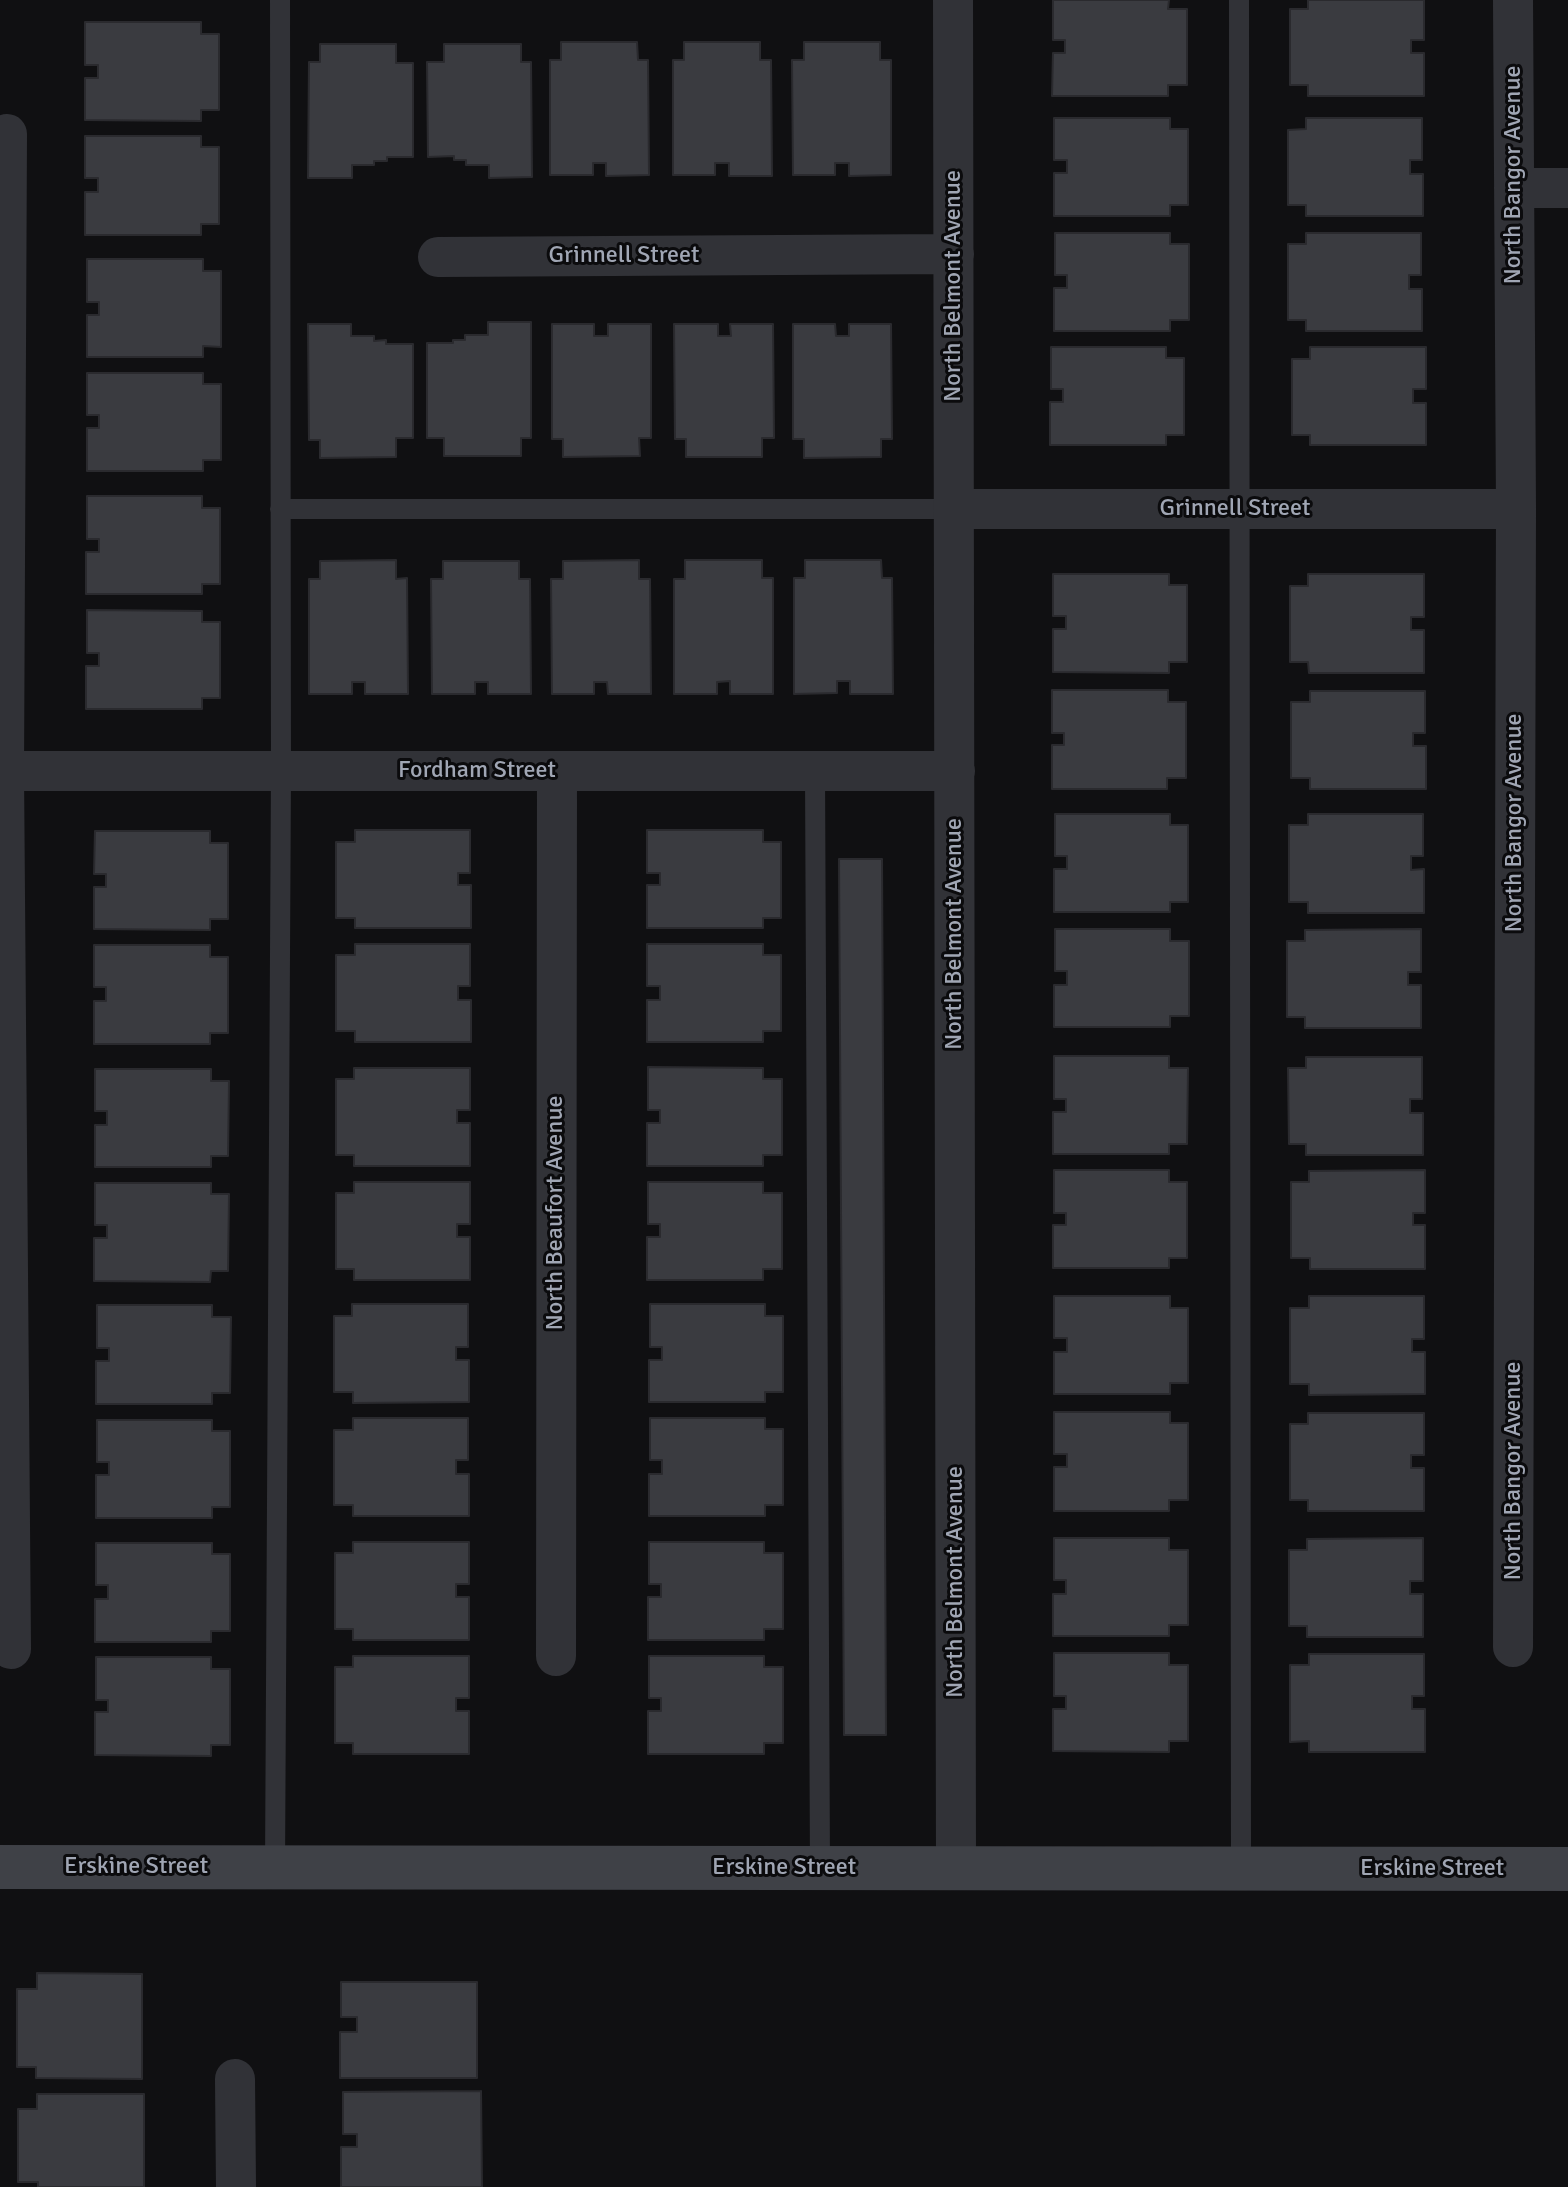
<!DOCTYPE html>
<style>
body{margin:0}
canvas{display:block;background:#101012}
</style>
<canvas width="1568" height="2187"></canvas>
<script>
const g = document.querySelector('canvas').getContext('2d');
g.lineJoin = 'round';
function paint(path, color) { g.fillStyle = color; g.fill(path, 'evenodd'); }
const poly = rows => new Path2D(rows.map(r => 'M' + r).join(''));
function trace(path, color, width, dash) { g.strokeStyle = color; g.lineWidth = width; g.lineCap = dash ? 'butt' : 'round'; g.setLineDash(dash || []); g.stroke(path); }
function write(font, color, halo, rows, align = 'center') {
  g.font = font + ' Signika,sans-serif'; g.lineWidth = 6; g.setLineDash([]); g.textBaseline = 'middle'; g.strokeStyle = halo; g.fillStyle = color; for (const [text, x, y, turn = 0] of rows) {
    g.save(); g.translate(x, y); g.rotate((+turn || 0) * Math.PI / 180); g.textAlign = isNaN(turn) ? turn : align; if (halo) g.strokeText(text, 0, 0); g.fillText(text, 0, 0); g.restore();
  }
}
const building = poly([
 [1053,0,1169,0,1168,9,1187,9,1187,85,1168,85,1168,96,1052,96,1053,53,1065,53,1065,40,1053,40,1053,0],
 [1308,0,1424,0,1424,40,1411,40,1411,53,1424,53,1424,96,1308,96,1308,85,1290,85,1290,9,1308,9,1308,0],
 [85,22,201,22,201,34,219,34,219,110,201,110,201,121,85,120,85,78,98,78,98,65,85,65,85,22],
 [561,42,637,42,638,60,648,60,649,175,606,176,606,163,593,163,593,175,550,175,550,60,561,60,561,42],
 [684,42,760,42,760,60,771,60,772,176,729,176,729,163,715,163,715,175,673,175,673,60,684,60,684,42],
 [804,42,880,42,880,60,891,60,891,175,849,176,849,163,835,163,835,175,793,175,792,60,804,60,804,42],
 [320,44,396,44,396,63,413,63,413,157,387,157,387,161,374,161,374,165,352,165,352,178,308,178,309,62,320,62,320,44],
 [444,44,521,44,521,62,531,62,532,177,489,178,489,165,466,165,466,160,454,160,454,156,428,157,427,62,444,62,444,44],
 [1054,118,1170,118,1170,129,1188,129,1188,205,1170,205,1170,216,1054,216,1054,173,1067,173,1067,160,1054,160,1054,118],
 [1306,118,1422,118,1422,160,1410,160,1410,174,1423,174,1423,216,1306,216,1306,205,1288,205,1288,130,1306,129,1306,118],
 [85,136,201,136,201,147,219,147,219,224,201,224,201,235,85,235,85,192,98,192,98,178,85,178,85,136],
 [1055,233,1170,233,1170,244,1189,244,1189,320,1170,320,1170,331,1054,331,1054,288,1067,288,1067,275,1055,275,1055,233],
 [1306,233,1421,233,1421,275,1409,275,1409,289,1422,289,1422,331,1306,331,1306,320,1288,320,1288,244,1306,244,1306,233],
 [87,259,203,259,203,271,221,271,221,347,203,346,203,357,87,357,87,315,99,315,99,302,87,302,87,259],
 [488,322,531,322,531,438,521,438,521,456,444,456,444,438,427,438,427,343,453,343,453,340,465,340,465,335,488,335,488,322],
 [308,324,351,324,351,336,374,336,374,341,386,340,386,344,413,344,413,438,396,438,396,457,320,458,320,440,309,440,308,324],
 [552,324,594,324,594,336,608,336,608,324,651,324,651,438,639,438,640,456,563,457,563,439,552,439,552,324],
 [674,324,718,324,718,336,731,336,730,324,773,324,774,438,762,438,762,457,686,457,686,439,675,439,674,324],
 [793,324,835,324,836,336,849,336,849,324,891,324,892,439,881,439,881,457,804,458,804,439,793,439,793,324],
 [1051,347,1166,347,1166,358,1184,358,1184,435,1166,435,1166,445,1050,445,1050,402,1063,402,1063,389,1051,389,1051,347],
 [1310,347,1426,347,1426,389,1413,389,1413,403,1426,403,1426,445,1310,445,1310,435,1292,435,1292,359,1310,359,1310,347],
 [87,373,203,373,203,384,221,384,221,460,203,460,203,471,87,471,87,428,99,428,99,415,87,415,87,373],
 [87,496,202,496,202,508,220,508,220,584,202,584,202,594,86,594,86,552,99,552,99,539,87,539,87,496],
 [396,560,396,579,407,578,408,694,365,694,365,682,352,682,352,694,309,694,309,579,320,579,320,561,396,560],
 [639,560,639,579,650,579,651,694,608,694,607,682,594,682,594,694,552,694,551,579,563,579,563,561,639,560],
 [685,560,762,560,762,578,773,578,773,694,730,694,730,681,717,682,717,694,674,694,674,579,685,579,685,560],
 [805,560,881,560,882,578,892,578,893,694,850,694,850,681,837,681,837,693,794,694,794,578,805,578,805,560],
 [443,561,519,561,519,579,530,579,531,694,488,694,488,682,475,682,475,694,432,694,431,579,443,579,443,561],
 [1053,574,1169,574,1169,585,1187,585,1187,662,1169,662,1169,673,1053,672,1053,629,1066,629,1066,616,1053,616,1053,574],
 [1308,574,1424,574,1424,617,1411,617,1411,630,1424,630,1424,673,1309,673,1308,662,1290,662,1290,586,1308,586,1308,574],
 [87,610,202,611,202,622,220,622,220,698,202,698,202,709,86,709,86,666,99,666,99,653,87,653,87,610],
 [1052,690,1168,690,1168,702,1186,702,1186,778,1167,778,1167,789,1052,789,1052,745,1064,745,1064,733,1052,733,1052,690],
 [1310,691,1425,691,1425,733,1413,733,1413,746,1426,746,1426,789,1310,789,1310,778,1291,778,1291,702,1310,702,1310,691],
 [1055,814,1170,814,1170,825,1188,825,1188,902,1170,902,1170,912,1054,912,1054,869,1067,869,1067,856,1055,856,1055,814],
 [1308,814,1423,814,1423,856,1411,856,1411,870,1424,869,1424,913,1308,913,1308,902,1289,902,1289,825,1308,825,1308,814],
 [355,830,470,830,470,873,458,873,458,885,471,885,471,928,355,928,355,918,336,918,336,842,355,842,355,830],
 [647,830,763,830,763,842,781,842,781,918,763,918,763,928,647,928,647,885,660,885,660,873,647,873,647,830],
 [95,831,210,831,210,843,228,843,228,919,210,919,210,930,94,929,94,887,106,887,106,874,94,874,95,831],
 [839,859,882,859,886,1735,844,1735,839,859],
 [1055,929,1170,929,1170,941,1189,941,1189,1016,1170,1016,1170,1027,1054,1027,1054,985,1067,985,1067,971,1055,971,1055,929],
 [1421,929,1421,972,1408,972,1408,985,1421,985,1421,1028,1305,1028,1305,1017,1287,1017,1287,941,1305,941,1305,930,1421,929],
 [355,944,470,944,470,986,458,986,458,1000,471,1000,471,1042,355,1042,355,1031,336,1031,336,955,355,955,355,944],
 [647,944,763,944,763,955,781,955,781,1031,763,1031,763,1042,647,1042,647,1000,660,1000,660,986,647,986,647,944],
 [94,945,210,945,210,957,228,957,228,1033,210,1033,210,1044,94,1044,94,1001,106,1001,106,987,94,987,94,945],
 [1054,1056,1169,1056,1169,1068,1188,1068,1187,1144,1169,1144,1169,1154,1053,1154,1053,1112,1066,1112,1066,1099,1054,1099,1054,1056],
 [1306,1057,1422,1057,1422,1099,1410,1099,1410,1113,1423,1113,1423,1155,1306,1155,1306,1144,1289,1144,1288,1068,1306,1068,1306,1057],
 [648,1067,763,1068,763,1079,782,1079,782,1155,763,1155,763,1166,647,1166,647,1123,660,1123,660,1110,648,1110,648,1067],
 [354,1068,470,1068,470,1110,457,1110,457,1123,470,1123,470,1166,354,1166,354,1155,336,1155,336,1079,354,1079,354,1068],
 [95,1069,211,1069,211,1081,229,1081,228,1156,211,1156,211,1167,95,1167,95,1125,107,1125,107,1111,95,1111,95,1069],
 [1054,1170,1169,1170,1169,1182,1187,1182,1187,1258,1169,1258,1169,1268,1053,1268,1053,1225,1066,1225,1066,1213,1054,1213,1054,1170],
 [1425,1170,1425,1213,1413,1213,1413,1225,1425,1225,1425,1269,1310,1269,1310,1258,1291,1258,1291,1182,1309,1182,1309,1171,1425,1170],
 [354,1182,470,1182,470,1224,457,1224,457,1237,470,1237,470,1280,354,1280,354,1269,336,1269,336,1193,354,1193,354,1182],
 [648,1182,763,1182,763,1193,782,1193,782,1269,763,1269,763,1280,647,1280,647,1237,660,1237,660,1224,648,1224,648,1182],
 [95,1183,211,1183,211,1194,229,1194,228,1271,211,1271,210,1282,94,1281,94,1238,107,1238,107,1225,95,1225,95,1183],
 [1054,1296,1170,1296,1170,1308,1188,1308,1188,1383,1170,1383,1170,1394,1054,1394,1054,1352,1067,1352,1067,1338,1054,1338,1054,1296],
 [1309,1296,1424,1296,1424,1339,1412,1339,1412,1352,1425,1352,1425,1394,1309,1395,1309,1384,1290,1384,1290,1308,1309,1308,1309,1296],
 [352,1304,468,1304,468,1347,456,1347,456,1360,469,1360,469,1402,353,1403,353,1392,334,1392,334,1316,352,1316,352,1304],
 [650,1304,765,1304,765,1316,783,1316,783,1392,765,1392,765,1402,649,1402,649,1360,662,1360,662,1347,650,1347,650,1304],
 [97,1305,212,1305,212,1317,231,1317,230,1393,212,1393,212,1404,96,1404,96,1361,109,1361,109,1348,97,1348,97,1305],
 [1054,1412,1170,1412,1170,1423,1188,1423,1188,1500,1169,1500,1169,1511,1054,1511,1054,1467,1067,1467,1067,1454,1054,1454,1054,1412],
 [1308,1413,1424,1413,1424,1455,1411,1455,1411,1468,1424,1468,1424,1511,1308,1511,1308,1500,1290,1500,1290,1424,1308,1424,1308,1413],
 [353,1418,468,1418,468,1460,456,1460,456,1474,469,1474,469,1516,353,1516,353,1505,334,1505,334,1430,353,1430,353,1418],
 [650,1418,765,1418,765,1429,783,1429,783,1505,765,1505,765,1516,649,1516,649,1474,662,1474,662,1460,650,1460,650,1418],
 [97,1420,212,1420,212,1431,230,1431,230,1507,212,1507,212,1518,96,1518,96,1475,109,1475,109,1462,97,1462,97,1420],
 [1054,1538,1169,1538,1169,1550,1188,1550,1188,1625,1169,1625,1169,1636,1053,1636,1053,1594,1066,1594,1066,1580,1054,1580,1054,1538],
 [1423,1538,1423,1581,1410,1581,1410,1594,1423,1594,1423,1637,1307,1637,1307,1626,1289,1626,1289,1550,1307,1550,1307,1539,1423,1538],
 [353,1542,469,1542,469,1584,456,1584,456,1597,469,1597,469,1640,353,1640,353,1629,335,1629,335,1553,353,1553,353,1542],
 [649,1542,764,1542,764,1553,783,1553,783,1629,764,1629,764,1640,648,1640,648,1597,661,1597,661,1584,649,1584,649,1542],
 [96,1543,212,1543,212,1554,230,1554,230,1631,211,1631,211,1642,95,1642,95,1599,108,1599,108,1585,96,1585,96,1543],
 [1054,1653,1169,1653,1169,1665,1188,1665,1188,1741,1169,1741,1169,1752,1053,1751,1053,1709,1066,1709,1066,1696,1054,1696,1054,1653],
 [1309,1654,1424,1654,1424,1696,1412,1696,1412,1709,1425,1709,1425,1752,1309,1752,1309,1741,1290,1742,1290,1665,1309,1665,1309,1654],
 [353,1656,469,1656,469,1698,456,1698,456,1711,469,1711,469,1754,353,1754,353,1743,335,1743,335,1667,353,1667,353,1656],
 [649,1656,764,1656,764,1667,783,1667,783,1743,764,1743,764,1754,648,1754,648,1711,661,1711,661,1698,649,1698,649,1656],
 [96,1657,211,1657,211,1669,230,1669,230,1745,211,1745,211,1756,95,1755,95,1712,108,1712,108,1700,96,1700,96,1657],
 [37,1973,142,1974,142,2079,36,2078,36,2067,17,2067,17,1989,37,1989,37,1973],
 [341,1982,477,1982,477,2078,340,2078,340,2032,357,2032,357,2017,341,2017,341,1982],
 [481,2091,482,2187,341,2187,341,2147,357,2147,357,2134,343,2134,343,2092,481,2091],
 [37,2094,144,2094,144,2187,38,2187,38,2182,18,2182,18,2109,37,2109,37,2094]
]);
const lane = poly([
 [1239,0,1241,1869],
 [280,509,954,509],
 [815,771,820,1868],
 [275,1867,281,771,280,0]
]);
const street = poly([
 [953,0,956,1868],
 [1513,0,1516,509,1513,1647],
 [7,134,4,771,11,1649],
 [1514,188,1568,188],
 [438,257,954,254],
 [954,509,1516,509],
 [0,771,955,771],
 [556,1656,557,771],
 [235,2079,236,2187]
]);
const secondary = poly([
 [0,1867,1568,1869]
]);
const streetNames = [
 ["North Bangor Avenue",1514,175,-90],
 ["Grinnell Street",624,256],
 ["North Belmont Avenue",954,286,-90],
 ["Grinnell Street",1235,509],
 ["Fordham Street",477,771],
 ["North Bangor Avenue",1515,823,-90],
 ["North Belmont Avenue",955,934,-90],
 ["North Beaufort Avenue",556,1213,-90],
 ["North Bangor Avenue",1514,1471,-90],
 ["North Belmont Avenue",956,1582,-90],
 ["Erskine Street",136,1867],
 ["Erskine Street",784,1868],
 ["Erskine Street",1432,1869]
];
paint(building, '#3a3b40');
trace(building, '#2a2a2e', 2);
trace(lane, '#313237', 20);
trace(street, '#313237', 40);
trace(secondary, '#3f4147', 44);
write('24px', '#a0a6b4', '#0b0b0d', streetNames);
</script>
